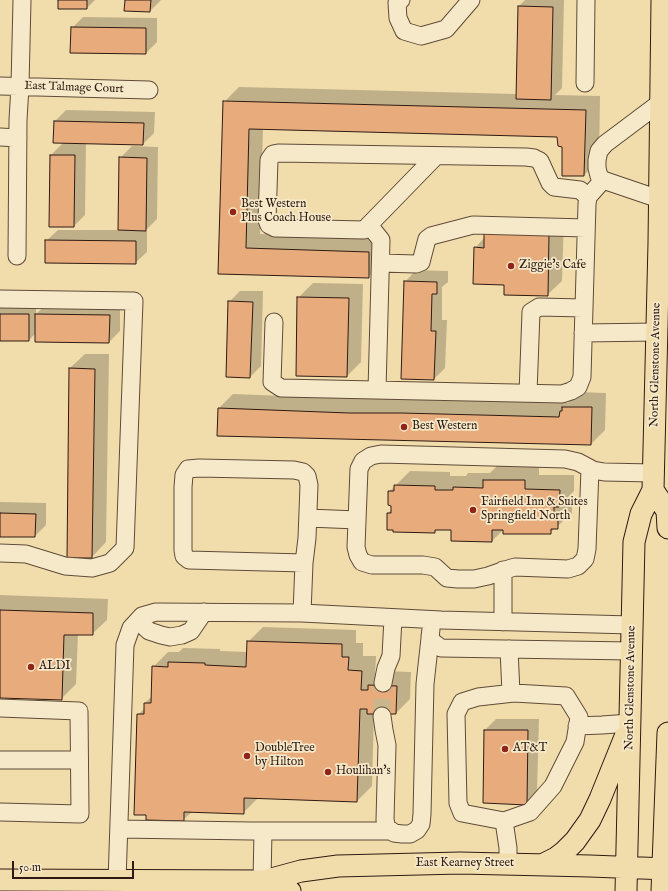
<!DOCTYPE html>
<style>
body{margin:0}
#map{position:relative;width:668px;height:891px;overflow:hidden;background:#f1ddac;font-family:"IM FELL English",serif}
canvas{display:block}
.scale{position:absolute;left:12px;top:861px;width:122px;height:18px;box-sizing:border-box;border:2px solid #2e1a12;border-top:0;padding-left:5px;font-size:12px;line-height:14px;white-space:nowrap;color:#2e1a12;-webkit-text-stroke:3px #f6e9c9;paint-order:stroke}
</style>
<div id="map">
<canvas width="668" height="891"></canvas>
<div class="scale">50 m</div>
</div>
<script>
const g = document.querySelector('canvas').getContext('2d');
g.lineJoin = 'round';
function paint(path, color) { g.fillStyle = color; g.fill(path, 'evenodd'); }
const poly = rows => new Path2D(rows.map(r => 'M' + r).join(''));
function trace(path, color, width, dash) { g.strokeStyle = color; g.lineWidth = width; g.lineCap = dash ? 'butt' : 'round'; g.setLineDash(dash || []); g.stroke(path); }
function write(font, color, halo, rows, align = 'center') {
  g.font = font + ' "IM FELL English",serif'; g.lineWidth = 3.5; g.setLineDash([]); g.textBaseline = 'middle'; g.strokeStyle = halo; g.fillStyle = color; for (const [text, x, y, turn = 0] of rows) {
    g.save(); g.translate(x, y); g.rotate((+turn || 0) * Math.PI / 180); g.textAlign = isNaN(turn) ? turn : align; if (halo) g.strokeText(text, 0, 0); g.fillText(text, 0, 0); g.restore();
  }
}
const shadow = poly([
 [59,0,95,0,87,8],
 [126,0,161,0,150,11],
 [525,0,564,0,562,88,555,95,600,96,599,161,584,175,563,175,563,146,558,136,263,128,260,234,383,237,383,262,368,277,219,273,224,102,239,87,517,94,519,6],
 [83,17,157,18,157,42,146,53,72,28],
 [66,110,155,112,154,133,143,144,86,143,85,215,74,226,51,155,64,142,55,121],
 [132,146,158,147,157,219,145,231,147,231,147,252,135,263,46,241,58,230,119,230,120,158],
 [564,219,562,281,547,295,505,284,475,248,485,237],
 [416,270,448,271,448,282,442,287,442,320,447,320,445,368,434,379,402,378,405,282],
 [313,283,363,284,361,362,347,376,298,298],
 [240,291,263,291,261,366,250,377,229,302],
 [47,304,120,305,120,331,109,342,36,333,29,340,0,340,0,307,36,307,36,314],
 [85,354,109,354,106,542,92,557,70,368],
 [578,392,606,393,605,430,591,444,219,408,233,394,364,399,416,399,568,403],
 [498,465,539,466,539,475,574,475,574,491,568,497,568,502,572,502,572,513,550,533,504,529,492,541,452,529,437,529,434,532,388,529,388,513,392,509,389,492,410,471,450,472,450,476,466,476,468,473,490,473],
 [0,502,46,503,46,525,35,536,0,536],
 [0,595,108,599,107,620,92,634,78,634,76,684,61,699,0,697],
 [263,627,356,630,356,643,363,643,363,656,376,656,375,676,379,676,384,671,411,672,410,699,396,713,374,713,372,786,357,801,258,798,243,813,192,812,183,820,138,715,145,708,145,703,152,696,153,667,168,652,179,652,183,648,220,649,220,651,248,652,248,642],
 [496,719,539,719,537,793,526,804,485,730]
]);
const building = poly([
 [58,0,87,0,87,9,58,9,58,0],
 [125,0,151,0,150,12,124,11,125,0],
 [518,6,553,7,551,100,516,99,518,6],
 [71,27,146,28,146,54,70,53,71,27],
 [223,101,586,110,584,176,562,176,562,147,558,146,557,137,249,129,246,248,369,252,369,278,218,274,223,101],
 [54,121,144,123,143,145,53,143,54,121],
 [50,155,75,155,74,227,49,227,50,155],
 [119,157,147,158,146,231,118,230,119,157],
 [484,232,549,234,548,296,504,295,504,285,473,284,474,247,484,248,484,232],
 [45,240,136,241,136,264,45,263,45,240],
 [404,281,437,282,437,294,432,294,431,331,436,331,434,380,401,379,404,281],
 [297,297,349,298,347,377,296,376,297,297],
 [228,301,253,302,250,378,226,377,228,301],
 [0,314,29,314,29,341,0,341,0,314],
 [35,314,110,315,109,343,35,342,35,314],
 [69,368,95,369,92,558,67,558,69,368],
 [562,407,592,407,591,445,217,436,218,408,349,413,401,413,559,417,560,411,562,411,562,407],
 [483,480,525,480,525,489,560,490,559,507,554,507,554,516,558,516,558,529,551,529,551,534,503,534,503,530,492,530,492,542,451,541,451,530,435,530,435,533,393,532,393,530,387,530,387,513,391,513,391,506,388,505,388,491,394,491,394,485,435,486,435,490,453,490,453,487,483,488,483,480],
 [0,513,36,514,35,537,0,537,0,513],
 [0,610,93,613,93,635,64,635,62,700,0,698,0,610],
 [247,641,342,644,342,657,349,657,348,670,362,671,361,690,368,690,368,685,397,686,396,714,367,714,367,709,360,709,357,802,244,798,244,814,184,812,184,821,146,820,146,815,134,815,137,714,144,714,144,703,151,703,152,666,168,667,168,662,205,663,205,665,246,667,247,641],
 [484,730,528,730,527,805,483,803,484,730]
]);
const minorTunnel = poly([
 [382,716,383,683]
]);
const minor = poly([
 [401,0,397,3,398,18,404,31,421,36,446,29,471,0],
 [585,83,586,0],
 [0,86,149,90],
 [0,137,18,138],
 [436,156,364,230,275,228,269,225,267,220,269,160,273,154,278,153,526,157,534,158,540,161,550,183,554,187,580,190,588,197],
 [659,199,603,180,599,176,597,168,597,160,599,151,605,144,661,102],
 [369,225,381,240,377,390],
 [17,256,18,120,20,86,22,0],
 [381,263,416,264,421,262,427,239,431,236,473,225,586,228],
 [0,299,134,301,125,548,110,563,92,568,65,566,26,554,0,553],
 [274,322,272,382,281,388,562,394,571,391,578,387,582,377,587,204,588,197,603,180],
 [583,333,657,332],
 [528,393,531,312,539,307,584,308],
 [590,469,587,549,585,559,578,566,568,569,515,567,505,570,488,576,474,579,458,579,447,578,435,567,423,565,372,565,362,562,358,555,356,547,359,469,363,461,371,456,381,454,565,459,578,462,593,470,604,472,653,473],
 [308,518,357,520],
 [503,570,503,622],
 [302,613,304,563,307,538,309,485,307,476,303,472,294,470,199,468,188,469,184,475,183,487,183,550,184,556,189,560,304,563],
 [138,621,149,631,161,635,170,637,182,635,191,631,204,612],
 [431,629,430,637,433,642,441,648,631,651],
 [509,649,511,693],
 [383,683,386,668,391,656,393,618],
 [0,708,79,711,80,814,0,812],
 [382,716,384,730,387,745,385,820,387,828,394,833,402,834,410,834,417,830,421,824,422,814,425,684,431,629],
 [577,726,602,725,630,723],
 [0,760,79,760],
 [504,821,462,813,458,803,456,714,462,702,478,697,514,693,566,696,579,717,575,742,553,786,530,812,504,821,508,848,508,864],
 [119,829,251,831,392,831],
 [117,881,125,645,131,628,142,616,156,612,302,613,441,620,632,625],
 [262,881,263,831]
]);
const major = poly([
 [653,490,667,511,668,528],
 [542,865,556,858,564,852,575,841,590,820,600,799,625,737],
 [0,880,264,881,301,871,338,866,460,863,590,866,668,869],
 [264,881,290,891],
 [626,891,634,542,641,514,653,490,659,243,662,0],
 [662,891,668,733]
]);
const markers = [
 [233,212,4,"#8f2418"],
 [511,266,4,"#8f2418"],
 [404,427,4,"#8f2418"],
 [473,510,4,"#8f2418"],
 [31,667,4,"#8f2418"],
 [505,749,4,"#8f2418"],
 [247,756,4,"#8f2418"],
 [328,772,4,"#8f2418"]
];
const streetNames = [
 ["East Talmage Court",74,88,2],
 ["North Glenstone Avenue",656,365,-89],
 ["North Glenstone Avenue",631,688,-89],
 ["East Kearney Street",465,864]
];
const poiNames = [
 ["Best Western",241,205],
 ["Plus Coach House",241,219],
 ["Ziggie's Cafe",519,266],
 ["Best Western",412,427],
 ["Fairfield Inn & Suites",481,503],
 ["Springfield North",481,517],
 ["ALDI",39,667],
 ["DoubleTree",255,749],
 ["by Hilton",255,763],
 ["AT&T",513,749],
 ["Houlihan's",336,772]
];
paint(shadow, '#0003');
paint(building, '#e7ab7c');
trace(building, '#2e1a12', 1);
trace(minorTunnel, '#cab68d', 17, [17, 8]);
trace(minor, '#5f4b38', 19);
trace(major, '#2e1a12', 23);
trace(minor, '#f6e9c9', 17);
trace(major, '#f1ddac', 21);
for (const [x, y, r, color] of markers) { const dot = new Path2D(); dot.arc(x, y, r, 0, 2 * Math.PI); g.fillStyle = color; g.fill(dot); trace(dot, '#f6e9c9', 1.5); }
write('12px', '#2e1a12', '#f6e9c9', streetNames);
write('12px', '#2e1a12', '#f6e9c9', poiNames, 'left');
</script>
